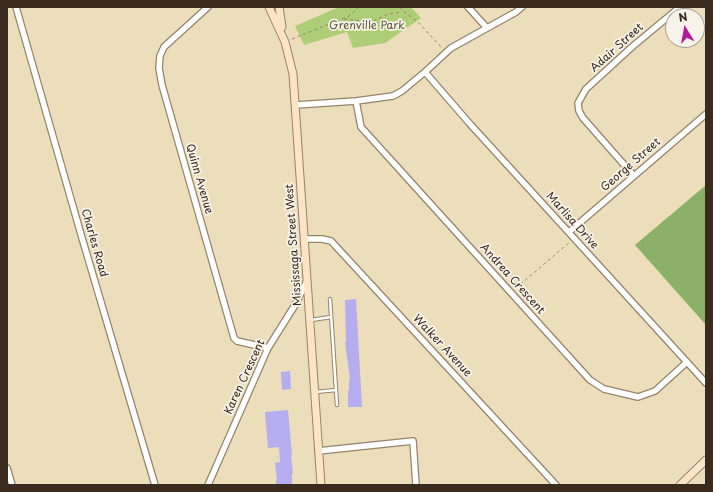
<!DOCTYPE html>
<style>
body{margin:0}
#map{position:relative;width:713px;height:492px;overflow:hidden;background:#ecdebb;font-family:"Playpen Sans",sans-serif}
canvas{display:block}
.frame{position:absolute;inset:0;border:8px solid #3b2a1e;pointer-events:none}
.north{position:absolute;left:665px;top:8px;width:40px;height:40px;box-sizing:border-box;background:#f7f3e8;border:1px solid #aca397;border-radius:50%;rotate:349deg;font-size:11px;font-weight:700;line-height:16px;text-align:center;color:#3b2a1e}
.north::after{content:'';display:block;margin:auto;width:14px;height:18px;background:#b5179e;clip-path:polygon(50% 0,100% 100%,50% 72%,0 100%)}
</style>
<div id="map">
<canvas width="713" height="492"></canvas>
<div class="frame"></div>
<div class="north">N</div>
</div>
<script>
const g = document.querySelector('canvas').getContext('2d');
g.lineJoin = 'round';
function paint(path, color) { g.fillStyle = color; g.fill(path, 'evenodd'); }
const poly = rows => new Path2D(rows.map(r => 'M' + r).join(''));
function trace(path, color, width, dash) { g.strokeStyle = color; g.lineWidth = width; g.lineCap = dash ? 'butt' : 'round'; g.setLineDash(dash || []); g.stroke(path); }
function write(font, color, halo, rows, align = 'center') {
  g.font = font + ' "Playpen Sans",sans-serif'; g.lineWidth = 3.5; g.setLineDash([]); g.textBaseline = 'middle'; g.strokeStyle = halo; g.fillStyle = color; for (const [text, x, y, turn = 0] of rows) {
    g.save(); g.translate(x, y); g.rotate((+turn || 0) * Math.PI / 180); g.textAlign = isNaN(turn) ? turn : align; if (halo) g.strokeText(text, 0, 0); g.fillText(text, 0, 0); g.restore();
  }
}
const green = poly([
 [339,7,411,7,421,18,385,43,353,48,347,32,304,45,295,26]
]);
const forest = poly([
 [706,185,706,325,635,245]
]);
const building = poly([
 [356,299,362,407,348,407,348,390,349,390,349,380,350,379,345,342,346,342,345,300],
 [290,371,291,389,282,390,281,372],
 [288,410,292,455,291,456,293,473,292,474,292,485,276,485,276,480,277,480,275,463,280,462,279,447,268,448,265,412]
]);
const path = poly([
 [400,7,403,11,418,22,442,48],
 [344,19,371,22,388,14,402,12],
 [292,39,349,16,359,7],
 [516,288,570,242]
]);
const lane = poly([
 [330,299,337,405],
 [311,320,331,317],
 [315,392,336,390]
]);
const street = poly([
 [16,7,82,238,155,485],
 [208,7,164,47,160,56,159,68,162,85,234,338,237,341,268,348],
 [468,7,487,28],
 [425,72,470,124,706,383],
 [356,101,361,127,590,380,604,389,638,397,655,391,687,362],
 [296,105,356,101,393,96,402,91,425,72,451,48,516,12,522,7],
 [634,176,583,118,579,111,578,103,586,89,633,46,680,7],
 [569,232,706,114],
 [304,239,322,239,331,241,556,485],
 [318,451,413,441,416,485],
 [7,468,12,485],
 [208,485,268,348,295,305,307,281]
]);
const secondary = poly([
 [269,7,285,42,293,74,321,485],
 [279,7,282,27],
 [680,485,706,460]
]);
const parkNames = [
 ["Grenville Park",367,26]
];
const streetNames = [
 ["Adair Street",617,48,-42],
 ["George Street",631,165,-41],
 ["Quinn Avenue",199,179,74],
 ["Marlisa Drive",572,221,48],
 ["Charles Road",94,243,74],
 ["Mississaga Street West",294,245,-94],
 ["Andrea Crescent",512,279,48],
 ["Walker Avenue",442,346,47],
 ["Karen Crescent",245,377,-65]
];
paint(green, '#adce76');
paint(forest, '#8ab167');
paint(building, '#b6acf0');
trace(lane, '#94846c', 4.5);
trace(street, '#94846c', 8);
trace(secondary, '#94846c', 9);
trace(path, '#94846c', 1, [3, 3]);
trace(lane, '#fff', 2.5);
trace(street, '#fff', 5.5);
trace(secondary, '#fee4c6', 7);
write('11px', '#585334', '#f7f3e8', parkNames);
write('11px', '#3b2a1e', '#f7f3e8', streetNames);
</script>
